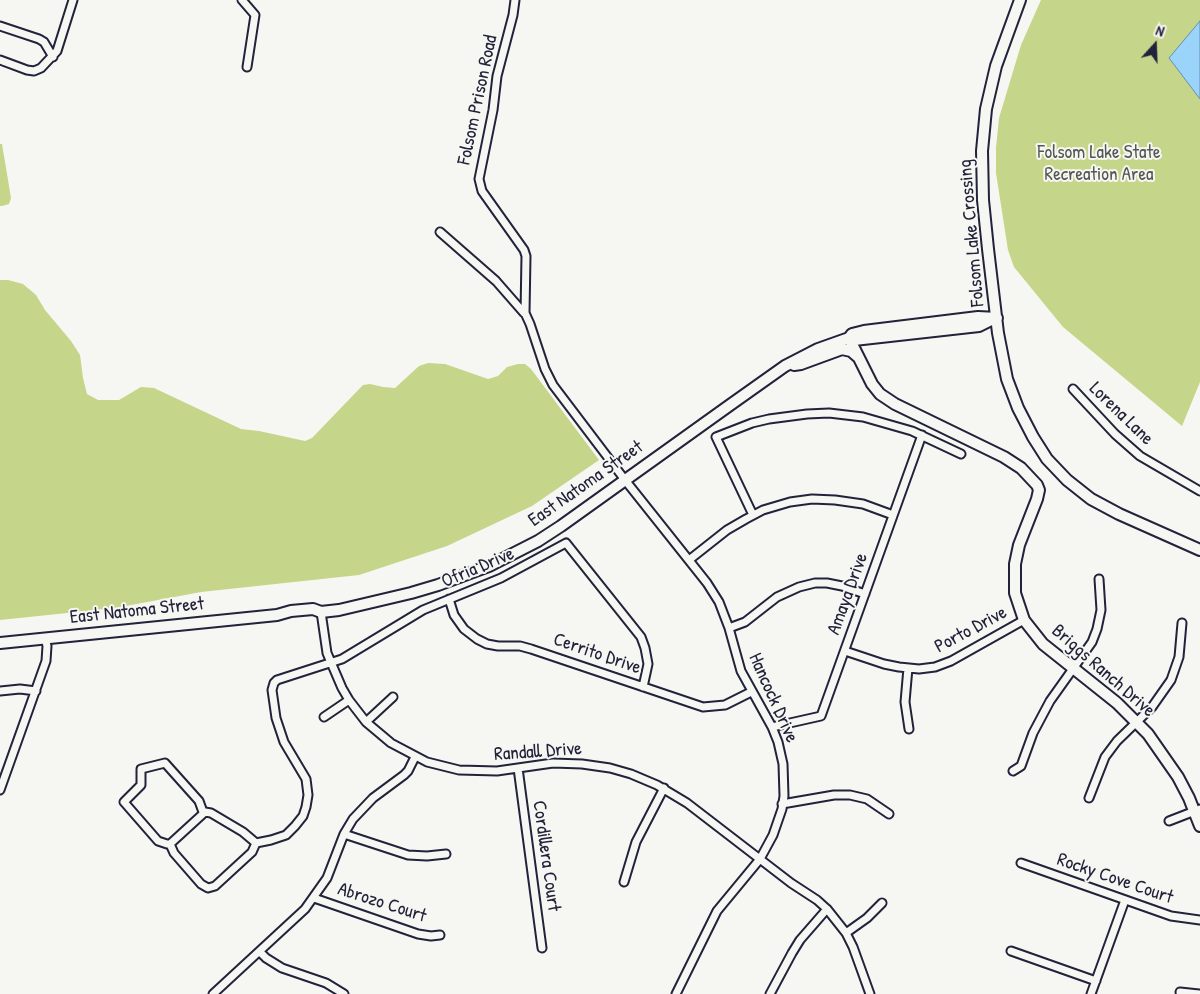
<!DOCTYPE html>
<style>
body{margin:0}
#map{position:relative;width:1200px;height:994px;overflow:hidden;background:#f6f6f2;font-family:"Patrick Hand",sans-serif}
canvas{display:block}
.north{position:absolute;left:1130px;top:20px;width:50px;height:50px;-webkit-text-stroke:4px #f6f6f2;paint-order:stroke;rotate:20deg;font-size:14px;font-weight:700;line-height:20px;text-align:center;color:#22223b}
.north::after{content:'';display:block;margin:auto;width:18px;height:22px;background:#22223b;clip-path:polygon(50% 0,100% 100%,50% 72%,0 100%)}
</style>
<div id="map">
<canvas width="1200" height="994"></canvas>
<div class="north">N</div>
</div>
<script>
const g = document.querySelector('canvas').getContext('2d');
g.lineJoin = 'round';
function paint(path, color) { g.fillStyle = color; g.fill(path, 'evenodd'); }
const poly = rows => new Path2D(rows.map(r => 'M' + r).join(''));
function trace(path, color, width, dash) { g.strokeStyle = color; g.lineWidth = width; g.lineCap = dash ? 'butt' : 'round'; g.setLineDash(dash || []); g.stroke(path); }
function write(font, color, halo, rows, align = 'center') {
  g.font = font + ' "Patrick Hand",sans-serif'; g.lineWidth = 4; g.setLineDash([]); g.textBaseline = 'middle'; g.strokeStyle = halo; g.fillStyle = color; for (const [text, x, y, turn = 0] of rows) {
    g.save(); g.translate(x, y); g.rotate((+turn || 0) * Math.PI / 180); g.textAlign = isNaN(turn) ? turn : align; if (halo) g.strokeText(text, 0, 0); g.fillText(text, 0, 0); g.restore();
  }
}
const green = poly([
 [1041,0,1200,0,1200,382,1182,426,1063,327,1014,267,1008,250,996,173,996,148,999,118,1021,45],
 [0,144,2,144,11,198,9,204,2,206,0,206],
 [0,280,8,280,23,284,36,295,45,310,71,341,80,355,83,378,87,394,98,400,119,400,141,387,154,388,241,429,259,431,305,441,312,438,363,385,370,384,383,387,395,388,419,366,428,363,445,364,488,379,498,376,507,367,518,364,525,364,531,369,599,460,532,506,447,546,359,575,201,592,115,608,0,620]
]);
const water = poly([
 [1200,21,1200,99,1169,58,1200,21]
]);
const street = poly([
 [242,0,255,15,247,67],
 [515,0,513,15,497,76,493,110,479,179,482,191,524,250,526,256,525,313,530,324,545,369,553,385,625,480,707,583,719,602,729,628,741,671,772,727,778,742,783,764,784,796,782,809,773,835,760,859,717,911,676,994],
 [0,26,39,39,44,42,53,57],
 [0,60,27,70,34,71,41,68,57,51,73,0],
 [440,232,496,281,524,313],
 [1073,389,1115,434,1140,456,1200,491],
 [753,515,716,437,752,423,769,419,807,414,829,413,863,417,912,431,961,454],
 [689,560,727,530,746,519,763,510,790,502,812,499,835,500,863,504,893,515],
 [449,599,454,615,464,629,477,639,487,644,498,646,520,646,531,649,703,707,725,705,751,692],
 [321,612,327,653,342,688,349,700,366,722,391,743,427,762,459,770,497,771,553,763,582,764,610,768,631,774,657,785,687,803,791,883,817,900,827,909,846,933,853,947,870,994],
 [729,628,745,622,777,597,799,587,815,583,827,583,842,586,865,594],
 [845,651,884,664,899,667,919,669,935,667,951,661,1024,620],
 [908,668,905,702,909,729],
 [0,691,20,689,36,691],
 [324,717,349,700],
 [366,722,393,697],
 [772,727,821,716,922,435],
 [518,768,542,948],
 [1013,771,1021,766,1033,733,1050,701,1092,642,1097,629,1101,610,1099,579],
 [0,790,46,661,47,646,45,638],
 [1089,798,1105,757,1117,741,1152,707,1171,680,1179,657,1182,623],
 [782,804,834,795,850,795,867,799,889,814],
 [203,812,199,801,165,763,141,769,141,785,124,802,158,841,167,844,170,844,205,812,211,813,243,832,256,843,271,840,286,835,295,826,303,816,306,807,308,795,306,779,284,742,276,718,272,690,274,683,277,680,342,659,423,610,501,578,566,543,641,637,645,648,648,664,643,687],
 [1169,821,1200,809],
 [344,834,408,855,427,856,446,854],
 [170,844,174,853,201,884,208,888,215,886,252,852,256,843],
 [1021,863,1171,916,1200,920],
 [624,882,636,842,664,788],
 [314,898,418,934,431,936,440,935],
 [846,933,867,918,882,903],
 [1011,951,1096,981],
 [260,952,266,958,282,968,326,983,344,994],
 [1180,992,1199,994],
 [213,994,305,909,327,878,344,834,353,819,373,798,404,775,408,771,415,757],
 [770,994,792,953,800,940,827,909],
 [1091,994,1125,900]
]);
const secondary = poly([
 [1020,0,996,66,986,109,982,151,983,200,988,249,998,333,1007,379,1018,408,1033,437,1047,459,1067,480,1091,499,1119,514,1200,550],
 [849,338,872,384,880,394,895,404,1004,457,1021,468,1037,485,1039,490,1037,499,1019,545,1015,564,1015,593,1024,620,1043,644,1117,703,1148,734,1178,777,1189,798,1200,826],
 [850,339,854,340,979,326,993,319],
 [794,365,801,364,842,349,851,351,858,357],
 [0,643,277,615,291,611,313,609,321,612,339,610,411,593,438,585,489,566,538,541,561,526,730,405,785,366,818,349,849,338,852,334,864,331,978,317,997,318]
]);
const streetNames = [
 ["Folsom Prison Road",478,100,-78],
 ["Folsom Lake Crossing",972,233,-95],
 ["Lorena Lane",1121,414,44],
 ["East Natoma Street",586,484,-35],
 ["Ofria Drive",478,568,-23],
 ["Amaya Drive",848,594,-70],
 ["East Natoma Street",137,611,-6],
 ["Porto Drive",971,630,-28],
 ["Cerrito Drive",597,654,19],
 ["Briggs Ranch Drive",1103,671,41],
 ["Hancock Drive",773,698,66],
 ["Randall Drive",538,752,-4],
 ["Cordillera Court",546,856,82],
 ["Rocky Cove Court",1115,879,19],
 ["Abrozo Court",382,903,18]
];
const parkNames = [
 ["Folsom Lake State",1099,153],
 ["Recreation Area",1099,175]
];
paint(green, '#c5d58a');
paint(water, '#9ad4fa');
trace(water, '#6a8dae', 1);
trace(street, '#22223b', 11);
trace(secondary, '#22223b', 14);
trace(street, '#f6f6f2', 7);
trace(secondary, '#f6f6f2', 10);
write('19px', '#22223b', '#f6f6f2', streetNames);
write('19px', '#535853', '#f6f6f2', parkNames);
</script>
